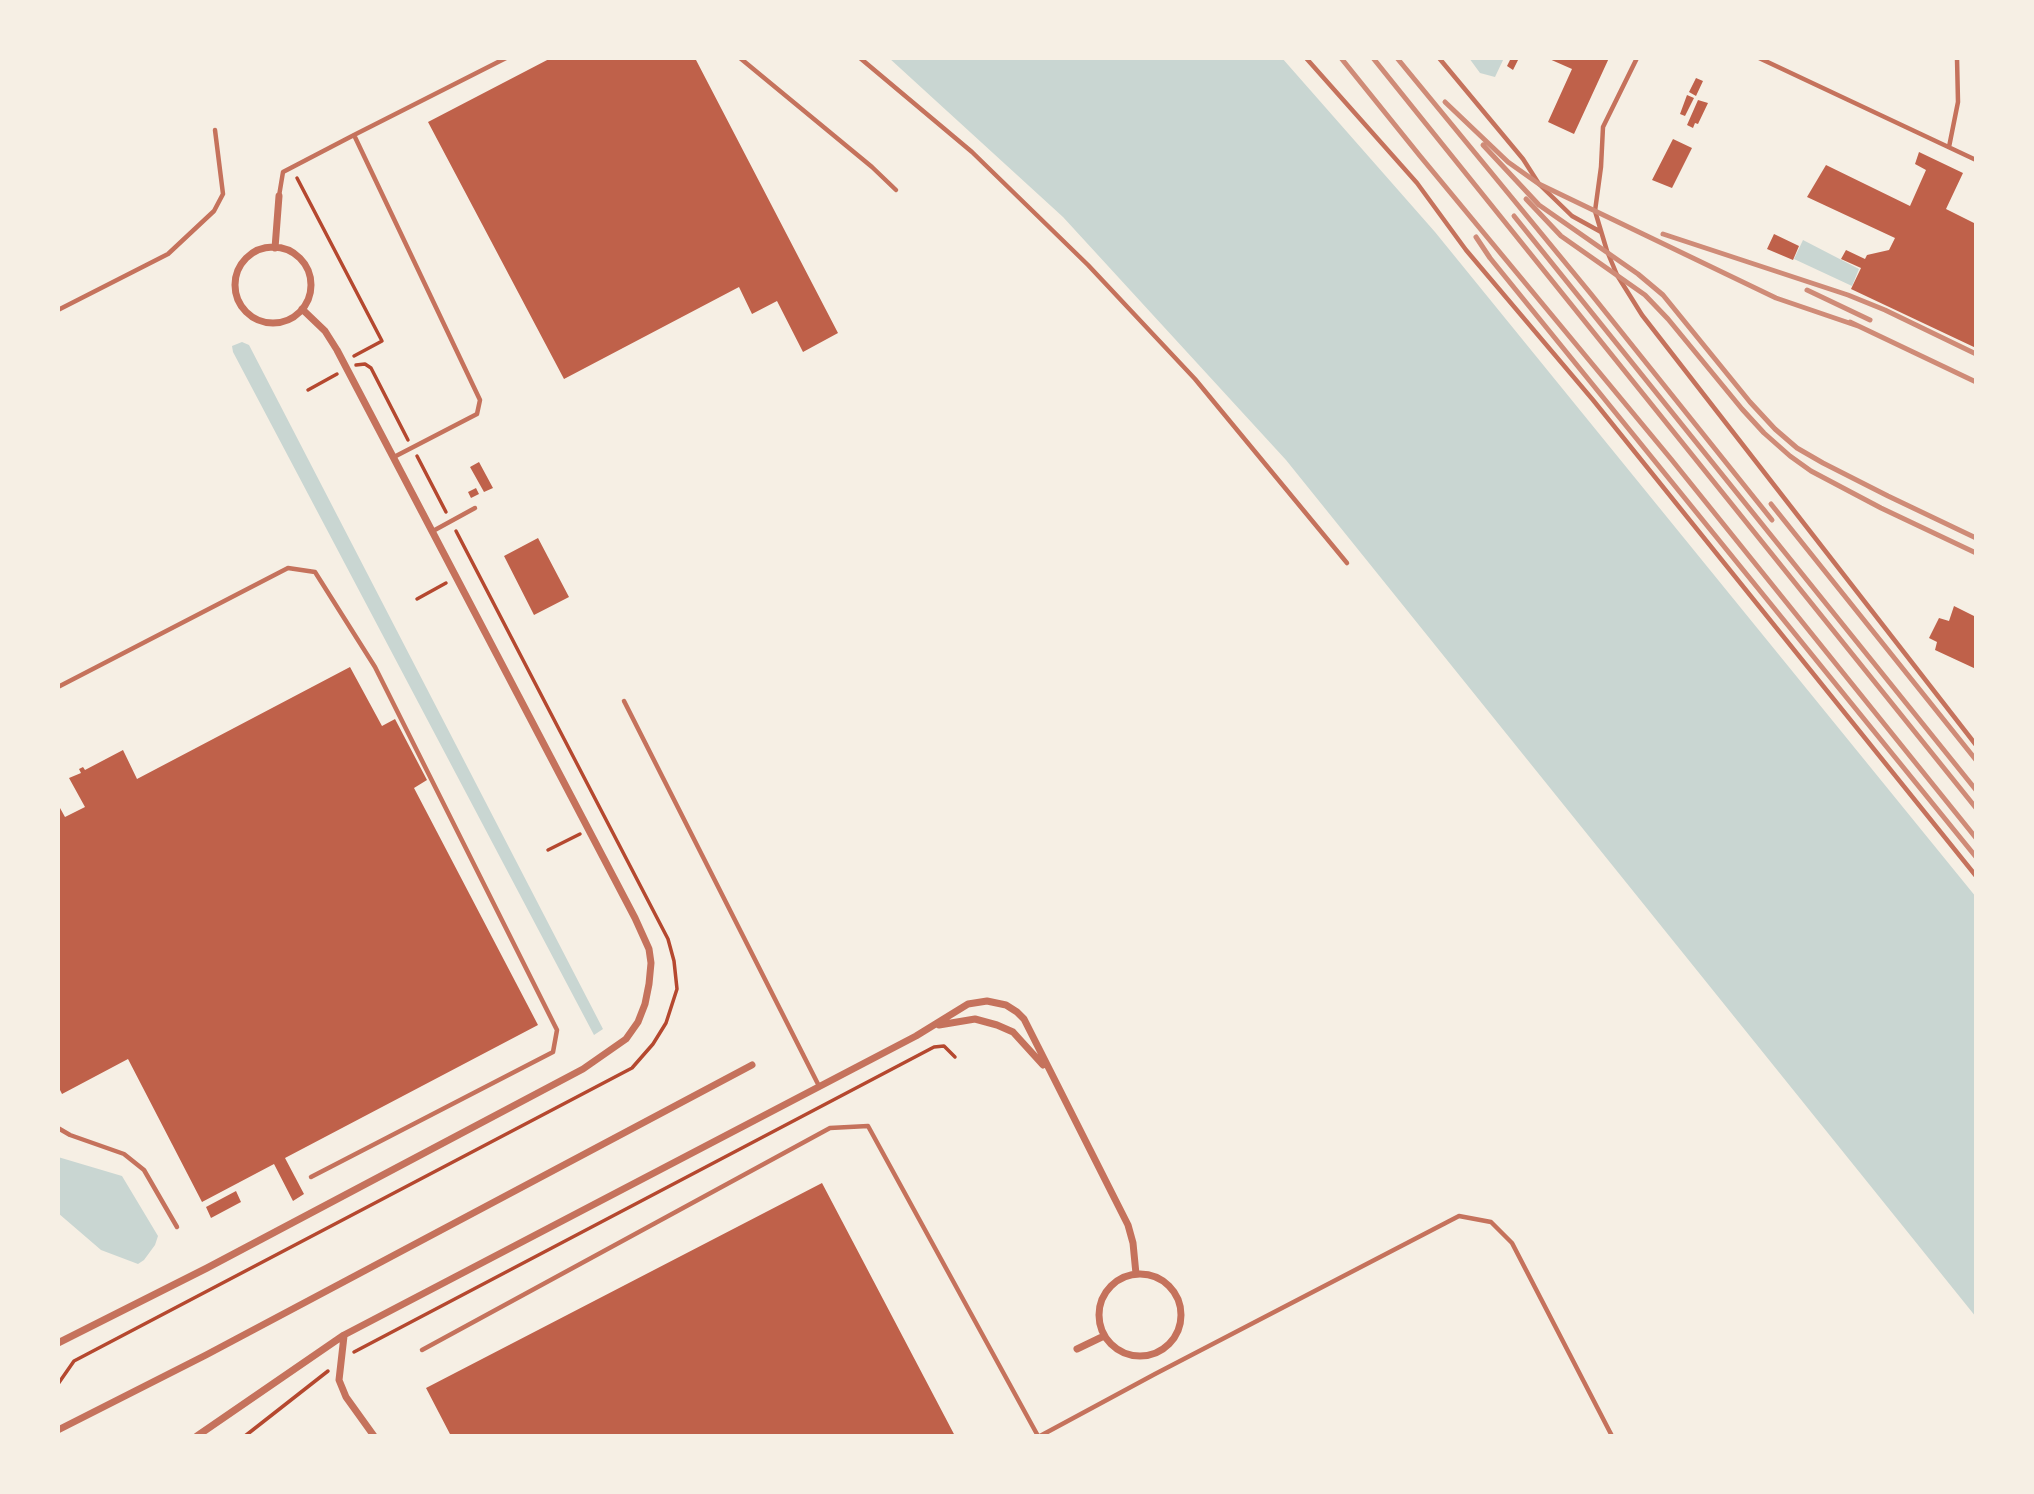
<!DOCTYPE html>
<style>
body{margin:0}
#map{position:relative;width:2034px;height:1494px;overflow:hidden;background:#f6efe4;font-family:"Open Sans",sans-serif}
canvas{display:block}
.frame{position:absolute;inset:0;border:60px solid #f6efe4;pointer-events:none}
</style>
<div id="map">
<canvas width="2034" height="1494"></canvas>
<div class="frame"></div>
</div>
<script>
const g = document.querySelector('canvas').getContext('2d');
g.lineJoin = 'round';
function paint(path, color) { g.fillStyle = color; g.fill(path, 'evenodd'); }
const poly = rows => new Path2D(rows.map(r => 'M' + r).join(''));
function trace(path, color, width, dash) { g.strokeStyle = color; g.lineWidth = width; g.lineCap = dash ? 'butt' : 'round'; g.setLineDash(dash || []); g.stroke(path); }
const water = poly([
 [889,58,1282,58,1435,232,1976,897,1976,1317,1286,460,1063,217],
 [1469,58,1504,58,1495,77,1480,73],
 [1803,240,1859,269,1852,286,1794,259],
 [242,342,249,345,603,1029,594,1035,233,352,232,346],
 [58,1157,122,1176,158,1236,155,1245,144,1260,138,1264,101,1250,58,1213]
]);
const building = poly([
 [551,58,695,58,838,333,803,352,777,301,752,314,739,287,564,379,428,122],
 [1511,58,1519,58,1513,70,1507,66],
 [1547,58,1609,58,1574,134,1548,122,1572,69],
 [1696,78,1703,81,1696,96,1689,92],
 [1687,95,1694,98,1685,116,1680,114],
 [1698,100,1708,103,1698,124,1695,123,1693,128,1687,125],
 [1673,139,1692,148,1672,188,1652,180],
 [1919,152,1963,173,1946,209,1976,224,1976,348,1851,289,1861,268,1841,259,1846,250,1865,259,1867,255,1889,250,1895,238,1807,197,1826,165,1910,206,1926,170,1915,164],
 [1774,234,1799,246,1793,260,1767,249],
 [479,462,493,488,484,492,470,467],
 [476,488,479,494,471,498,468,492],
 [538,538,569,597,534,615,504,556],
 [1954,606,1976,617,1976,669,1935,650,1937,642,1929,638,1939,618,1949,621],
 [350,667,382,726,395,719,427,780,414,788,538,1025,285,1158,304,1194,293,1201,274,1164,202,1202,128,1059,62,1094,58,1086,58,809,60,808,65,817,85,807,69,778,81,773,79,769,83,767,85,770,123,750,137,779],
 [822,1183,955,1436,451,1436,426,1388],
 [236,1191,241,1202,211,1218,206,1207]
]);
const path = poly([
 [297,178,382,341,354,356],
 [356,365,365,364,371,368,408,440],
 [308,390,337,374],
 [417,456,446,512],
 [417,599,446,583],
 [548,850,580,834],
 [354,1352,934,1047,944,1046,955,1057],
 [58,1384,74,1361,632,1068,653,1044,666,1023,677,989,674,961,668,939,456,531],
 [245,1436,328,1371]
]);
const service = poly([
 [740,58,872,167,896,190],
 [860,58,972,152,1088,265,1195,379,1347,563],
 [1306,58,1417,183,1466,250,1593,400,1976,876],
 [1439,58,1523,159,1539,184,1572,216,1601,232],
 [1637,58,1603,127,1601,167,1595,211,1607,251,1617,275,1642,315,1976,745],
 [1759,58,1976,160],
 [354,135,506,58],
 [1949,147,1958,102,1957,58],
 [279,196,283,172,354,135,480,400,477,414,394,457],
 [58,310,168,254,214,211,223,194,215,130],
 [433,531,475,508],
 [58,687,288,568,315,572,375,667,557,1030,553,1052,311,1177],
 [624,701,819,1086],
 [58,1128,70,1135,124,1154,144,1170,177,1227],
 [422,1350,830,1128,868,1126,1038,1436],
 [1040,1436,1155,1374,1459,1216,1491,1222,1512,1243,1612,1436]
]);
const minor = poly([
 '235 285a38 38 0 1 1 76 0a38 38 0 1 1-76 0Z',
 [275,248,279,196],
 [939,1025,975,1019,997,1025,1013,1032,1043,1065],
 '1099 1315a41 41 0 1 1 82 0a41 41 0 1 1-82 0Z',
 [344,1336,339,1380,346,1397,374,1436],
 [58,1343,207,1268,583,1069,626,1039,638,1022,645,1004,649,984,651,963,649,949,635,918,337,350,325,331,302,309],
 [1077,1349,1104,1336],
 [58,1430,206,1355,752,1065],
 [197,1436,344,1335,916,1036,968,1004,987,1001,1006,1005,1017,1012,1024,1019,1128,1225,1133,1243,1136,1274]
]);
const rail = poly([
 [1341,58,1420,156,1671,459,1976,838],
 [1373,58,1976,808],
 [1397,58,1591,294,1772,520],
 [1445,102,1508,162,1539,184,1776,298,1858,326],
 [1483,145,1539,205,1638,274,1663,295,1750,402,1775,429,1797,448,1823,463,1888,496,1976,538],
 [1526,199,1561,236,1645,295,1668,319,1742,409,1764,433,1790,456,1811,471,1881,508,1976,553],
 [1514,216,1976,790],
 [1663,234,1848,295,1885,310,1976,354],
 [1476,237,1490,258,1976,857],
 [1807,290,1870,320],
 [1850,322,1976,382],
 [1771,504,1976,760]
]);
paint(water, '#c9d6d2');
paint(building, '#bf614a');
trace(path, '#b5482f', 3.5);
trace(service, '#c5725c', 4.5);
trace(minor, '#c5725c', 7);
trace(rail, '#cf8b77', 5);
</script>
